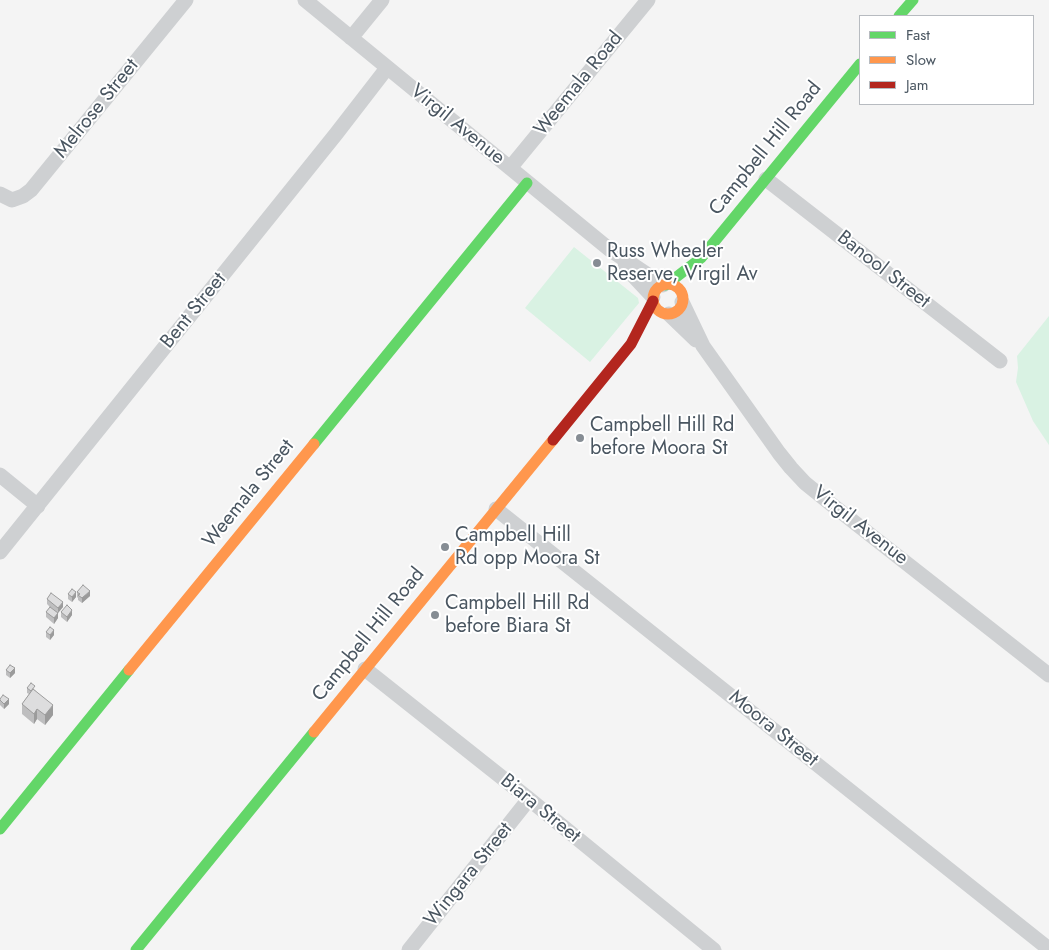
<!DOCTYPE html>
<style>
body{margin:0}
#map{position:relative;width:1049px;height:950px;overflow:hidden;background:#f4f4f4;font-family:Jost,sans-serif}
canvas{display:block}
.legend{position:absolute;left:859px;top:15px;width:175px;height:90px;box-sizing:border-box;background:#fff;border:1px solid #b7bbc0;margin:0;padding:6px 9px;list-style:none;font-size:15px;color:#4a5661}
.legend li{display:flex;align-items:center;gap:10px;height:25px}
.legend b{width:25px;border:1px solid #b7bbc0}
</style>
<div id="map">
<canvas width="1049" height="950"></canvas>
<ul class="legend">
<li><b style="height:6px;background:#63d668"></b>Fast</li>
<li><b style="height:6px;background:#ff974d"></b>Slow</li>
<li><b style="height:6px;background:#b3261e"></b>Jam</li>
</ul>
</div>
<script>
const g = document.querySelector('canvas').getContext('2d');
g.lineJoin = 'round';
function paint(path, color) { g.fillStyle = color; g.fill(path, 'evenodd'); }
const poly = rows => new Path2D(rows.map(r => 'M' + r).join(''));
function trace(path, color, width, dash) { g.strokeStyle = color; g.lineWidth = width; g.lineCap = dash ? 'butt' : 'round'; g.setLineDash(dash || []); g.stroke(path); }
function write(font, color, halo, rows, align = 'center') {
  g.font = font + ' Jost,sans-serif'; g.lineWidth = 4; g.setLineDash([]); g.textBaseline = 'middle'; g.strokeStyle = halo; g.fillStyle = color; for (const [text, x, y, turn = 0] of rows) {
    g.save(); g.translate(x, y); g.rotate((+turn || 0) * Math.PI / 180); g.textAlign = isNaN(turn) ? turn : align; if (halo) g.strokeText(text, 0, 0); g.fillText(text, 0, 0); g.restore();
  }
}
const green = poly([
 [574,247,638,298,639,303,590,362,525,308],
 [1049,316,1049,445,1033,421,1016,382,1018,368,1017,356]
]);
const street = poly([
 [305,0,609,249,663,285],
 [351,38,382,0],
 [510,168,648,0],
 [766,179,1000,361],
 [0,194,12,200,23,196,31,190,186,0],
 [625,267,653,297],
 [682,302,703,346,779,453,791,468,805,483,831,504,1049,675],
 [669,314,696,340],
 [0,475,38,506],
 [496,509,1049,949],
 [0,552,336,134,387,68],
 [365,669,529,799,714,950],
 [409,950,529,799]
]);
const fast = poly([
 [899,16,913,0],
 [666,285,701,258,860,64],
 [314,444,527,183],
 [0,829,129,670],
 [136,950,314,732]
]);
const slow = poly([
 '653 299a15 15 0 1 1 30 0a15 15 0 1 1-30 0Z',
 [129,670,314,444],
 [314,732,553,440]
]);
const jam = poly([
 [553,440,631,344,653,301]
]);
const wall = poly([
 [77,592,90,596,82,603,78,600,78,598,77,597],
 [68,594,76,597,72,602,68,599],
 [47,599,63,607,58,613,58,618,54,624,46,617,46,612,50,607,47,604],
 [61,612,72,615,67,622,61,617],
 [46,632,54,635,50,640,46,637],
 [6,670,15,673,10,678,6,675],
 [27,688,35,690,53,715,45,725,37,719,34,724,22,714,22,704,29,694,27,693],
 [0,699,9,704,4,709,0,705]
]);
const shadedWall = poly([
 [90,591,90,596,82,603,82,598],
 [76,592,76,597,72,602,72,597],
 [63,602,63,607,58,613,58,608],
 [72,610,72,615,67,622,67,617],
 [58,613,58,618,54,624,54,618],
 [54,630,54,635,50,640,50,635],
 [15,668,15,673,10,678,10,673],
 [9,699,9,704,4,709,4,704],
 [53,705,53,715,45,725,45,715],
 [37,709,37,719,34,724,34,714]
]);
const building = poly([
 [83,585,90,591,82,598,78,595,80,594,77,592,83,585],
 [72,589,76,592,72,597,68,594,72,589],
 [51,593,63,602,58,608,47,599,51,593],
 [67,605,72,610,67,617,61,612,67,605],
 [50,607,58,613,54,618,46,612,50,607],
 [50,627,54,630,50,635,46,632,50,627],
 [10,665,15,668,10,673,6,670,10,665],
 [31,683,35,686,31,691,27,688,31,683],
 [33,689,53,705,45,715,37,709,34,714,22,704,33,689],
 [3,695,9,699,4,704,0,700,0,699,3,695]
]);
const markers = [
 [597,263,5,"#868d94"],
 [580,438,5,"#868d94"],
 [445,547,5,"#868d94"],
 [435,615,5,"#868d94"]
];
const streetNames = [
 ["Weemala Road",579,84,-51],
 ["Melrose Street",97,109,-51],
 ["Virgil Avenue",457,125,39],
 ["Campbell Hill Road",766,149,-51],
 ["Banool Street",883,270,38],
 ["Bent Street",194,311,-51],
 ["Weemala Street",249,494,-51],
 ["Virgil Avenue",860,526,38],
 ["Campbell Hill Road",369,635,-51],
 ["Moora Street",773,729,39],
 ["Biara Street",540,809,39],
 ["Wingara Street",469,875,-51]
];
const poiNames = [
 ["Russ Wheeler",607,252],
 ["Reserve, Virgil Av",607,275],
 ["Campbell Hill Rd",590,426],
 ["before Moora St",590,449],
 ["Campbell Hill",455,536],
 ["Rd opp Moora St",455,559],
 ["Campbell Hill Rd",445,604],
 ["before Biara St",445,627]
];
paint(green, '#d9f2e3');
trace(street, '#ced0d2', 15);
trace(fast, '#63d668', 11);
trace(slow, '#ff974d', 11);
trace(jam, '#b3261e', 11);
paint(wall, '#bebebf');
paint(shadedWall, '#9b9b9b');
paint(building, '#ddddde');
trace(building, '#9b9b9b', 1);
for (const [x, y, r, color] of markers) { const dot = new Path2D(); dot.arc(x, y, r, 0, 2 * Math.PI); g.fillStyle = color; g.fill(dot); trace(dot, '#fff', 2); }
write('20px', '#4a5661', '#fff', streetNames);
write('20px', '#4a5661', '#fff', poiNames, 'left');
</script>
